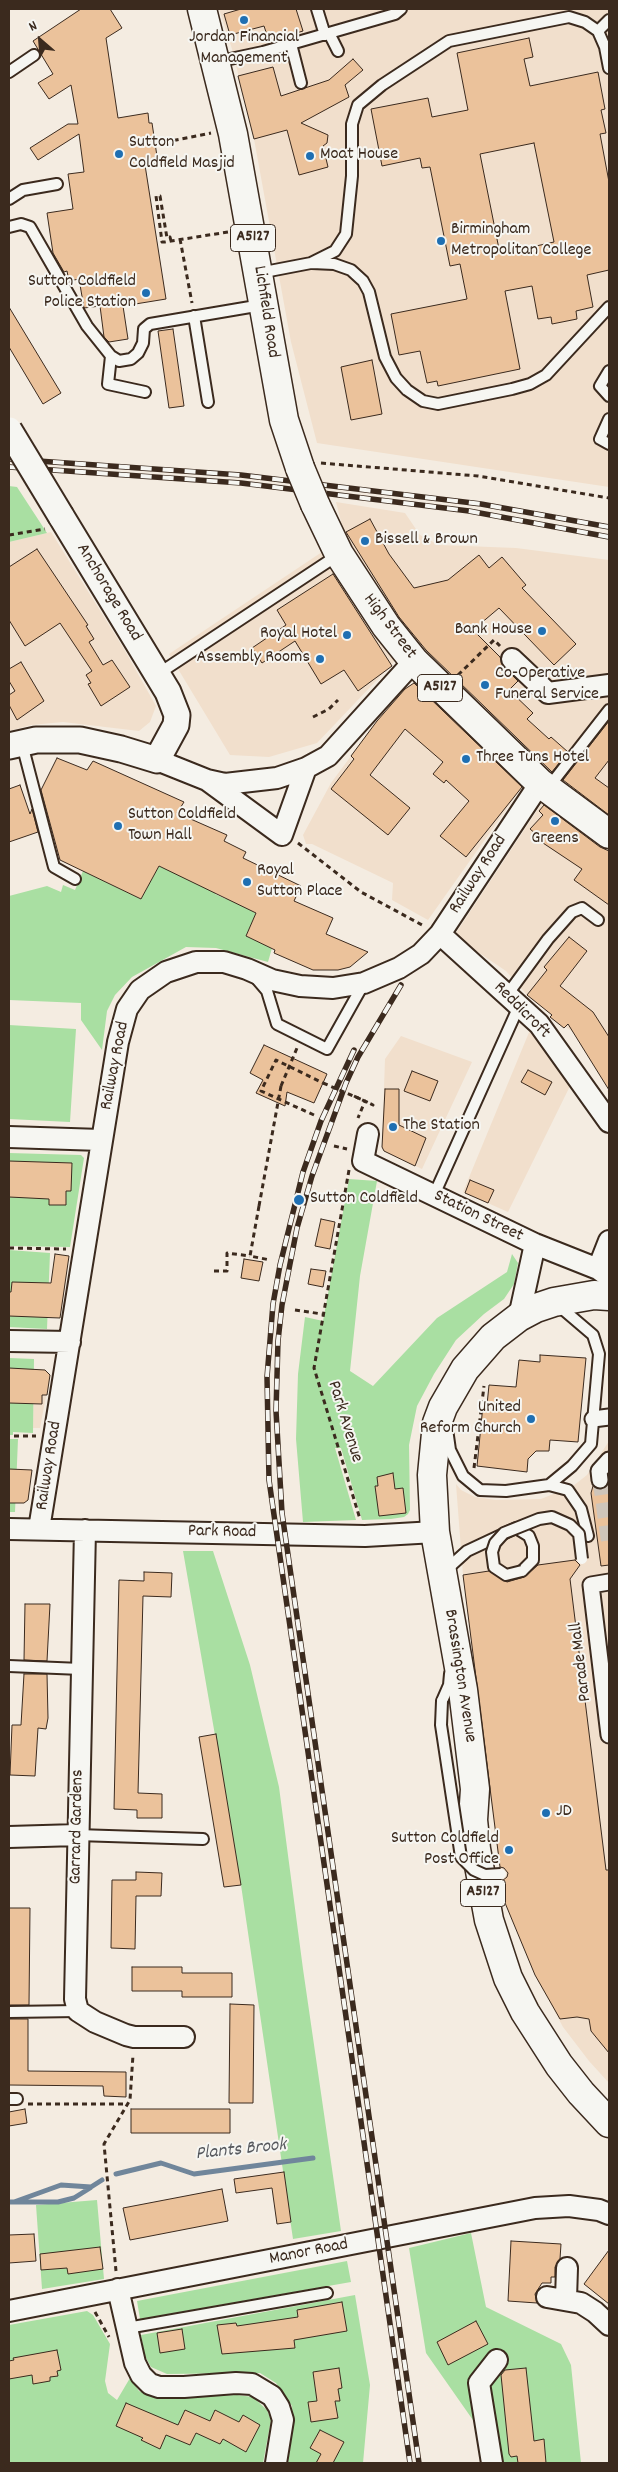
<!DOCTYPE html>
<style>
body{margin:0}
#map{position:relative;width:618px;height:2472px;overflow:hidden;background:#f4ece1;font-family:Dekko,sans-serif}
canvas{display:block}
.frame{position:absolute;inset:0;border:10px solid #3b2a1e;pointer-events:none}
.north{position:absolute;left:15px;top:15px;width:50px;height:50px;-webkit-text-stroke:4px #f6f6f2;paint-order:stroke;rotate:333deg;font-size:14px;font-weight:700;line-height:20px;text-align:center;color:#3b2a1e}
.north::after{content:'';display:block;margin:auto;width:18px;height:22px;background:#3b2a1e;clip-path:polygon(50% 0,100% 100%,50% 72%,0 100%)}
</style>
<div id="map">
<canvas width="618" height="2472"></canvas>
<div class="frame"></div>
<div class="north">N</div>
</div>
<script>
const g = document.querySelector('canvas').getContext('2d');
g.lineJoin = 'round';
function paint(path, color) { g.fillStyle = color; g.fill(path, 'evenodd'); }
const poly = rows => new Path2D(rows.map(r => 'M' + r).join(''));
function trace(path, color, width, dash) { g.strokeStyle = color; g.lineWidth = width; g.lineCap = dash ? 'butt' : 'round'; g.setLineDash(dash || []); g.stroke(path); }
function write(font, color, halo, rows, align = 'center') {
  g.font = font + ' Dekko,sans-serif'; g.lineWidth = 4; g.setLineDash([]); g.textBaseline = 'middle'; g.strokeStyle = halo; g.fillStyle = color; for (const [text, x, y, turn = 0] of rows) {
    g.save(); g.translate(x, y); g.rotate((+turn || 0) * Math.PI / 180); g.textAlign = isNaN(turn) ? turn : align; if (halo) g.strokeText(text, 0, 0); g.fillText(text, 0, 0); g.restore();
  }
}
const built = poly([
 [219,9,609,9,609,487,317,443,291,342,254,139,232,49],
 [336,502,405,513,420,535,439,545,516,548,609,560,609,703,606,704,552,779,415,646,365,575,344,533],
 [51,532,124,649,156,706,150,722,139,731,63,722,31,725,9,731,9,542],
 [325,550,396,656,393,663,317,743,269,757,230,755,169,654],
 [417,682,527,780,428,920,392,900,393,883,312,844,306,844,303,835,331,783,377,721,405,689],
 [589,743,609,760,609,819,557,782],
 [544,800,609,851,609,1094,607,1091,609,1089,573,1032,550,1017,551,1014,527,995,506,971,454,936],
 [530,1030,571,1084,508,1212,463,1192],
 [401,1036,472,1062,422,1169,384,1151,382,1147,385,1059],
 [34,1369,45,1370,50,1375,40,1428,33,1428],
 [609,1441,609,2083,589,2061,563,2027,535,1975,503,1898,463,1575,456,1484,461,1490,475,1497,496,1500,541,1499,573,1486,587,1475]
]);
const green = poly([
 [9,486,17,487,47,533,9,542],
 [159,866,216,889,215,894,226,899,227,896,256,913,246,936,272,948,268,962,216,948,186,947,132,977,115,995,107,1011,102,1050,81,1020,81,1003,9,1000,9,896,47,886,61,892,63,885,75,890,83,871,141,899],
 [9,1025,76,1029,70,1122,9,1119],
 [9,1153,81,1155,84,1158,70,1247,9,1246],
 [349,1179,377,1181,360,1276,350,1371,373,1386,437,1318,507,1272,512,1254,518,1263,514,1284,504,1299,484,1314,456,1340,434,1374,417,1406,409,1445,410,1510,408,1514,404,1517,391,1519,362,1520,341,1448,335,1448,356,1520,303,1522,296,1439,298,1374,305,1317,323,1321],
 [9,1250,50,1253,47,1329,9,1327],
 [9,1358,34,1359,33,1433,13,1432,13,1435,9,1435],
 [9,1439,18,1439,15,1512,9,1512],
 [183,1551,213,1551,250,1665,279,1787,303,1969,341,2231,293,2239,241,1885],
 [97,2200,104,2279,42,2289,36,2205],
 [471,2233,486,2307,561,2344,571,2365,581,2463,497,2463,490,2422,475,2423,426,2353,409,2248],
 [347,2261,351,2282,140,2319,137,2301],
 [355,2295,370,2385,363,2463,288,2463,293,2428,292,2406,276,2383,260,2373,167,2374,151,2367,145,2356,141,2335],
 [87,2311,93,2315,110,2344,105,2381,108,2393,117,2400,130,2378,139,2391,156,2398,237,2395,253,2397,267,2410,271,2420,263,2463,9,2463,9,2325]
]);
const stream = poly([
 [116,2174,161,2163,194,2174,313,2158],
 [9,2202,58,2202,74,2198,90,2188],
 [14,2202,61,2185,91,2187,102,2180]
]);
const building = poly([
 [81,9,110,9,122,28,106,38,118,118,148,113,149,123,152,123,158,163,145,165,166,299,123,306,128,339,109,342,104,337,100,306,84,308,79,279,69,281,67,271,64,272,53,253,47,213,73,209,68,174,84,172,79,134,38,160,30,148,68,124,78,124,71,85,49,99,38,83,53,74,33,41,81,9],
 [241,9,296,9,303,31,269,41,264,26,230,35,224,14,241,9],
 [529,38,533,57,524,59,530,86,598,72,605,109,601,110,606,133,600,134,609,182,609,270,587,275,593,307,576,311,577,319,552,324,551,317,538,319,532,286,505,291,520,369,438,386,437,381,427,383,420,351,399,355,391,314,467,299,460,264,450,266,430,167,422,168,420,158,382,166,371,109,428,98,432,117,468,110,457,53,529,38],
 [534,143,554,242,500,254,480,154,534,143],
 [353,59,363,70,345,85,349,97,301,123,328,135,327,143,323,146,328,167,299,175,287,130,254,139,238,76,273,67,281,96,329,80,353,59],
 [9,307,61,393,43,404,9,347,9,307],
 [173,329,184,406,169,408,158,331,173,329],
 [372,360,382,414,351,420,341,367,372,360],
 [370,519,389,554,414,588,448,580,479,555,489,568,502,557,526,585,522,588,576,644,554,665,499,608,473,630,500,657,504,667,518,681,509,690,533,713,527,719,549,739,551,737,568,752,552,772,426,650,399,617,346,532,370,519],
 [37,549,88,625,86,626,94,639,89,642,103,665,112,660,130,687,101,706,88,684,91,683,86,675,92,671,60,623,25,646,9,620,9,567,37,549],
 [333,574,392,666,358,691,344,670,321,684,295,641,262,663,252,648,286,625,277,610,333,574],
 [21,662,44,701,17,720,9,705,9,695,15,691,9,681,9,669,21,662],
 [414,683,522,787,466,857,440,836,469,801,446,780,444,783,433,774,443,762,405,729,370,775,410,808,388,835,331,789,354,759,351,756,377,721,405,689,414,683],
 [609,721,609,760,595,778,609,788,609,815,563,780,609,721],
 [57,758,87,770,93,761,184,802,177,813,227,835,224,841,246,852,243,858,301,886,294,901,333,918,326,934,368,952,350,967,338,970,313,970,274,953,275,950,246,936,256,913,159,866,141,899,60,860,41,790,57,758],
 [20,785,30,814,32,809,38,832,9,842,9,789,20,785],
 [544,805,600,847,609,851,609,905,574,880,582,869,534,837,536,834,530,829,543,815,539,811,544,805],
 [569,937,587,951,560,986,593,1012,609,1037,609,1090,568,1024,564,1028,550,1017,552,1015,527,995,547,970,544,967,569,937],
 [264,1045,327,1074,314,1103,287,1092,285,1106,256,1093,263,1080,250,1073,264,1045],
 [528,1070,552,1082,545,1095,521,1082,528,1070],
 [412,1071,438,1081,430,1101,404,1091,412,1071],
 [385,1089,399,1089,399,1125,426,1138,415,1166,384,1151,382,1147,385,1089],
 [9,1161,72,1163,71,1191,66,1191,66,1205,49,1205,49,1199,9,1197,9,1161],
 [470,1180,494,1190,488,1203,465,1193,470,1180],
 [321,1219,335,1222,330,1249,315,1246,321,1219],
 [55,1254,69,1256,60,1318,9,1316,9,1292,11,1292,12,1282,51,1283,55,1254],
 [244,1259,263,1262,259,1281,241,1278,244,1259],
 [311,1269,326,1271,323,1287,308,1284,311,1269],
 [540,1355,586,1358,578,1442,550,1440,549,1451,536,1451,528,1459,527,1472,477,1466,483,1405,487,1405,489,1385,516,1387,519,1360,540,1362,540,1355],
 [9,1368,45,1370,50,1375,47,1395,42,1395,42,1404,9,1403,9,1368],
 [9,1469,32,1470,28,1500,24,1503,9,1503,9,1469],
 [393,1473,395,1489,403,1488,406,1513,379,1516,375,1486,378,1486,377,1477,393,1473],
 [609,1480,609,1565,601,1566,591,1493,593,1486,601,1489,605,1488,609,1480],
 [575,1560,580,1565,570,1579,606,1870,609,1870,609,2053,591,2031,589,2019,577,2017,560,2019,535,1975,503,1898,502,1881,507,1877,508,1873,504,1868,500,1867,463,1575,489,1571,507,1582,524,1577,538,1565,575,1560],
 [144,1572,172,1573,171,1597,143,1596,138,1793,162,1794,162,1818,137,1818,137,1810,114,1809,119,1580,144,1581,144,1572],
 [25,1604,50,1604,47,1661,24,1660,25,1604],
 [24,1674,47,1674,48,1718,46,1729,38,1728,35,1776,10,1775,12,1725,21,1725,24,1674],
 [216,1734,241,1885,224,1887,199,1737,216,1734],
 [136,1872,162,1873,161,1896,136,1896,135,1949,111,1948,112,1880,136,1880,136,1872],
 [9,1908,30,1908,29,2005,9,2005,9,1908],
 [132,1967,182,1967,182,1973,232,1973,232,1997,182,1997,182,1991,132,1991,132,1967],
 [230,2004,254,2005,253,2103,229,2103,230,2004],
 [9,2019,28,2019,28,2071,126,2072,126,2097,104,2096,103,2086,9,2085,9,2019],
 [25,2109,27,2123,9,2126,9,2112,25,2109],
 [131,2109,230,2109,230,2133,131,2133,131,2109],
 [284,2172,291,2222,277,2224,272,2188,236,2193,234,2179,284,2172],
 [222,2189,228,2221,130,2240,123,2208,222,2189],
 [34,2234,36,2261,9,2263,9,2235,34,2234],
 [511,2241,561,2244,560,2259,555,2267,555,2277,551,2277,551,2283,542,2283,535,2294,537,2303,508,2301,511,2241],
 [100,2247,103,2269,68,2274,67,2268,41,2270,40,2254,100,2247],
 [609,2250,609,2304,584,2284,609,2250],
 [342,2302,347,2331,294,2340,295,2348,222,2354,217,2325,236,2323,237,2326,298,2317,297,2310,342,2302],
 [476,2321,488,2344,448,2365,437,2342,476,2321],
 [182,2329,185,2349,160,2353,157,2333,182,2329],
 [57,2350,61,2370,57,2371,58,2376,50,2377,50,2381,33,2384,32,2375,9,2379,9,2361,14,2360,13,2358,57,2350],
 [339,2368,342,2388,338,2389,340,2401,335,2401,338,2418,311,2422,308,2402,317,2401,313,2372,339,2368],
 [526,2368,534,2441,544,2439,546,2463,518,2463,517,2456,511,2457,509,2454,501,2375,505,2370,526,2368],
 [126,2403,178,2425,185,2410,210,2421,215,2410,239,2422,243,2415,260,2425,246,2452,223,2439,220,2444,196,2433,190,2445,166,2435,160,2449,141,2440,143,2438,116,2426,126,2403],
 [320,2430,344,2442,333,2463,316,2463,321,2454,310,2448,320,2430]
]);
const pedestrianTunnel = poly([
 [600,1480,609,1545]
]);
const path = poly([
 [156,144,211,133],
 [180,239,192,303],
 [171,241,170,237,167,238,160,196,156,196,162,242,165,242,171,241,228,232],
 [321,463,478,476,609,498],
 [9,535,45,529],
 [458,675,494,640,500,646],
 [313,717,329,709,338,700],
 [298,843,361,892,424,926],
 [281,1086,297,1048],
 [354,1096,373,1105,365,1101,358,1118],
 [314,1115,261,1091,276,1060,323,1083],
 [334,1146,347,1149],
 [349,1170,314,1368,360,1519],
 [259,1206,250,1256,270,1260],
 [9,1248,66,1249],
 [214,1271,227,1271,227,1253,250,1256],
 [295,1310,322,1314],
 [14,1436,36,1436],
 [474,1468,484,1386],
 [28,2104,126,2104],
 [116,2271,104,2144,130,2100,133,2055],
 [95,2312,109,2337]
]);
const service = poly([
 [317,9,325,35],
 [598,31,609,20],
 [329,33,338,51],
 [291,44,301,83],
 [216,62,263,52,395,14,401,9],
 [9,72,34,55],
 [9,199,23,190,57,184],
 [9,227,21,224,30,227,87,326,111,356,119,361,131,359,138,353,143,343,144,329,150,324,262,305],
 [312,263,334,264,351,270,363,281,369,292,385,357,396,378,407,390,423,401,438,404,512,389,530,384,546,375,609,307],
 [259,273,311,263,335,251,346,234,352,176,352,124,358,105,382,85,449,41,569,17,585,22,598,31,605,47,609,68],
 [194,316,208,402],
 [111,356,108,384,145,392],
 [609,371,600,386,609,396],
 [609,419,600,439,609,444],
 [158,674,338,555],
 [22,744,54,867,75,879],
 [548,788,609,710],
 [255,977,267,991,277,1024,327,1049,364,983],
 [507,995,548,939,572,912,582,908,598,920],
 [434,1195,519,1006],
 [447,1429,450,1450,463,1476,480,1490,506,1491,549,1485,572,1466,591,1444,599,1354,593,1335,559,1306],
 [549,1485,568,1490,581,1509,588,1536],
 [446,1570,467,1551,516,1528,529,1536,533,1546,533,1560,522,1571],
 [9,1666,81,1669],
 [442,1701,449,1685,450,1674],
 [77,1835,203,1839],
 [9,2012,78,2011],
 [9,2099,17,2099],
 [127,2328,327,2293]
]);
const pedestrian = poly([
 [593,1419,609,1417],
 [600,1480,599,1471,609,1460],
 [609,1582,591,1585,609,1735]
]);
const minor = poly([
 [512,659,548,693,609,685],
 [157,760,207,780,282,835,306,768],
 [207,780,225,784,277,778,306,768,328,756,414,661],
 [440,934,539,1024,609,1122],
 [368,1134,363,1161,535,1244,598,1269,609,1277],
 [9,1137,101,1140],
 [598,1269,609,1241],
 [519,1317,535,1244],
 [9,1341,70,1342],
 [9,1529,365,1536,435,1532],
 [39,1529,118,1042,127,1009,140,990,166,972,196,962,224,962,247,969,272,980,300,986,333,988,364,983,399,968,421,954,440,934,540,783],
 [85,1530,75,1999,78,2011,95,2022,126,2035,134,2037,184,2037],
 [9,1837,77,1835],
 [118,2289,135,2363,141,2375,150,2384,159,2387,184,2387,236,2383,252,2384,272,2396,279,2407,283,2420,276,2463],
 [547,2297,581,2303,595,2312,609,2325],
 [566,2299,567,2268],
 [9,2311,535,2208,569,2206,599,2210,609,2214],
 [492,2463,479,2383,497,2360]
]);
const tertiary = poly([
 [9,746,36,740,80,740,121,749,157,760,176,725,177,715,168,692,61,516]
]);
const primary = poly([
 [202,9,233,134,284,420,300,468],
 [315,504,339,554,386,626,414,661,540,783,609,834],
 [609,1296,594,1295,554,1302,536,1308,519,1317,493,1337,465,1369,443,1407,437,1423,432,1475,435,1532,463,1690,475,1789,473,1820,476,1849,489,1920,508,1978,525,2012,559,2065,581,2093,609,2123]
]);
const rail = poly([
 [9,459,241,475,481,504,609,527],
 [9,467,241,483,469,511,609,537],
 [401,985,358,1057,346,1083,312,1176,297,1228,282,1305,278,1341,276,1411,282,1513,419,2463],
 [354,1050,321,1121,303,1172,280,1265,273,1304,267,1377,269,1480,410,2463]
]);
const pathBridge = poly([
 [323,1083,365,1101],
 [259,1206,281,1086]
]);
const serviceBridge = poly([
 [522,1571,506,1575,494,1567,492,1552,495,1543,504,1533,539,1519,552,1517,570,1525,579,1534,582,1559],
 [442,1701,441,1725,461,1857,474,1870,485,1875,501,1874]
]);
const tertiaryBridge = poly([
 [9,430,61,516]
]);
const primaryBridge = poly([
 [300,468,315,504]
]);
const markers = [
 [244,20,5,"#1f6fb2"],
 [119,154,5,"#1f6fb2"],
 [310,156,5,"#1f6fb2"],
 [441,241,5,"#1f6fb2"],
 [146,293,5,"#1f6fb2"],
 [365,541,5,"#1f6fb2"],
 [542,631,5,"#1f6fb2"],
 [347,635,5,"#1f6fb2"],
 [320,659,5,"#1f6fb2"],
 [485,685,5,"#1f6fb2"],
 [466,759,5,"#1f6fb2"],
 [555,821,5,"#1f6fb2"],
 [118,826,5,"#1f6fb2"],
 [247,882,5,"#1f6fb2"],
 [393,1127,5,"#1f6fb2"],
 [299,1200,6,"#1f6fb2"],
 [531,1419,5,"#1f6fb2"],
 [546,1813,5,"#1f6fb2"],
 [509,1850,5,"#1f6fb2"]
];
const shields = [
 [253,238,45],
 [440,688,45],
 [483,1893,45]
];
const shieldNames = [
 ["A5127",253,238],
 ["A5127",440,688],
 ["A5127",483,1893]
];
const poiNames = [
 ["Jordan Financial",244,39,"center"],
 ["Management",244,60,"center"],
 ["Sutton",129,144],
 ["Coldfield Masjid",129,165],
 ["Moat House",320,156],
 ["Birmingham",451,231],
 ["Metropolitan College",451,252],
 ["Sutton Coldfield",136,283,"right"],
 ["Police Station",136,304,"right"],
 ["Bissell & Brown",375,541],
 ["Bank House",532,631,"right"],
 ["Royal Hotel",337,635,"right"],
 ["Assembly Rooms",310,659,"right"],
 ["Co-Operative",495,675],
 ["Funeral Service",495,696],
 ["Three Tuns Hotel",476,759],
 ["Sutton Coldfield",128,816],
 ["Town Hall",128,837],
 ["Greens",555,840,"center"],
 ["Royal",257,872],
 ["Sutton Place",257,893],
 ["The Station",403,1127],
 ["Sutton Coldfield",310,1200],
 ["United",521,1409,"right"],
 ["Reform Church",521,1430,"right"],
 ["JD",556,1813],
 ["Sutton Coldfield",499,1840,"right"],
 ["Post Office",499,1861,"right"]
];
const streetNames = [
 ["Lichfield Road",265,312,81],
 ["Anchorage Road",108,593,59],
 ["High Street",389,627,53],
 ["Railway Road",479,875,-57],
 ["Reddicroft",521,1011,45],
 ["Railway Road",116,1066,-79],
 ["Station Street",478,1217,26],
 ["Park Avenue",344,1422,73],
 ["Railway Road",50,1466,-81],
 ["Park Road",222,1533,1],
 ["Parade Mall",582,1662,-97],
 ["Brassington Avenue",459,1676,81],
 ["Garrard Gardens",78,1827,-89],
 ["Manor Road",309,2253,-11]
];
const waterNames = [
 ["Plants Brook",241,2151,-6]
];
paint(built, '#f1dfcc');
paint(green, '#a9dfa2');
trace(stream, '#70869b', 5);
paint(building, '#ebc29b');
trace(building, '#3b2a1e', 1);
trace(pedestrianTunnel, '#cfc5ba', 15, [15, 8]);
trace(service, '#3b2a1e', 14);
trace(pedestrian, '#3b2a1e', 19);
trace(minor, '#3b2a1e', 24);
trace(tertiary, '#3b2a1e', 29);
trace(primary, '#3b2a1e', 31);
trace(path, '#3b2a1e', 3, [5, 4]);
trace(service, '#f6f6f2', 10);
trace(pedestrian, '#f6f6f2', 15);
trace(minor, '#f6f6f2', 20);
trace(tertiary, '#f6f6f2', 25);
trace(primary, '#f6f6f2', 28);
trace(rail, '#3b2a1e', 5.5);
trace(rail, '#f6f6f2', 4, [11]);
trace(serviceBridge, '#3b2a1e', 14, []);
trace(tertiaryBridge, '#3b2a1e', 29, []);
trace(primaryBridge, '#3b2a1e', 31, []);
trace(pathBridge, '#3b2a1e', 3, [5, 4]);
trace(serviceBridge, '#f6f6f2', 10);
trace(tertiaryBridge, '#f6f6f2', 25);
trace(primaryBridge, '#f6f6f2', 28);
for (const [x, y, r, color] of markers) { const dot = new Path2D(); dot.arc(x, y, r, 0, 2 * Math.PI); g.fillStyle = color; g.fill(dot); trace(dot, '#f6f6f2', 2); }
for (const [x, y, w] of shields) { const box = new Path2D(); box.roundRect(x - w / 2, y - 13.5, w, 27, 4); g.fillStyle = '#f6f6f2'; g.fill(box); trace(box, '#3b2a1e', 1); }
write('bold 16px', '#3b2a1e', null, shieldNames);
write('18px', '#3b2a1e', '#f6f6f2', poiNames, 'left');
write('18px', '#3b2a1e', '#f6f6f2', streetNames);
write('italic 19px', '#56585d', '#f6f6f2', waterNames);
</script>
